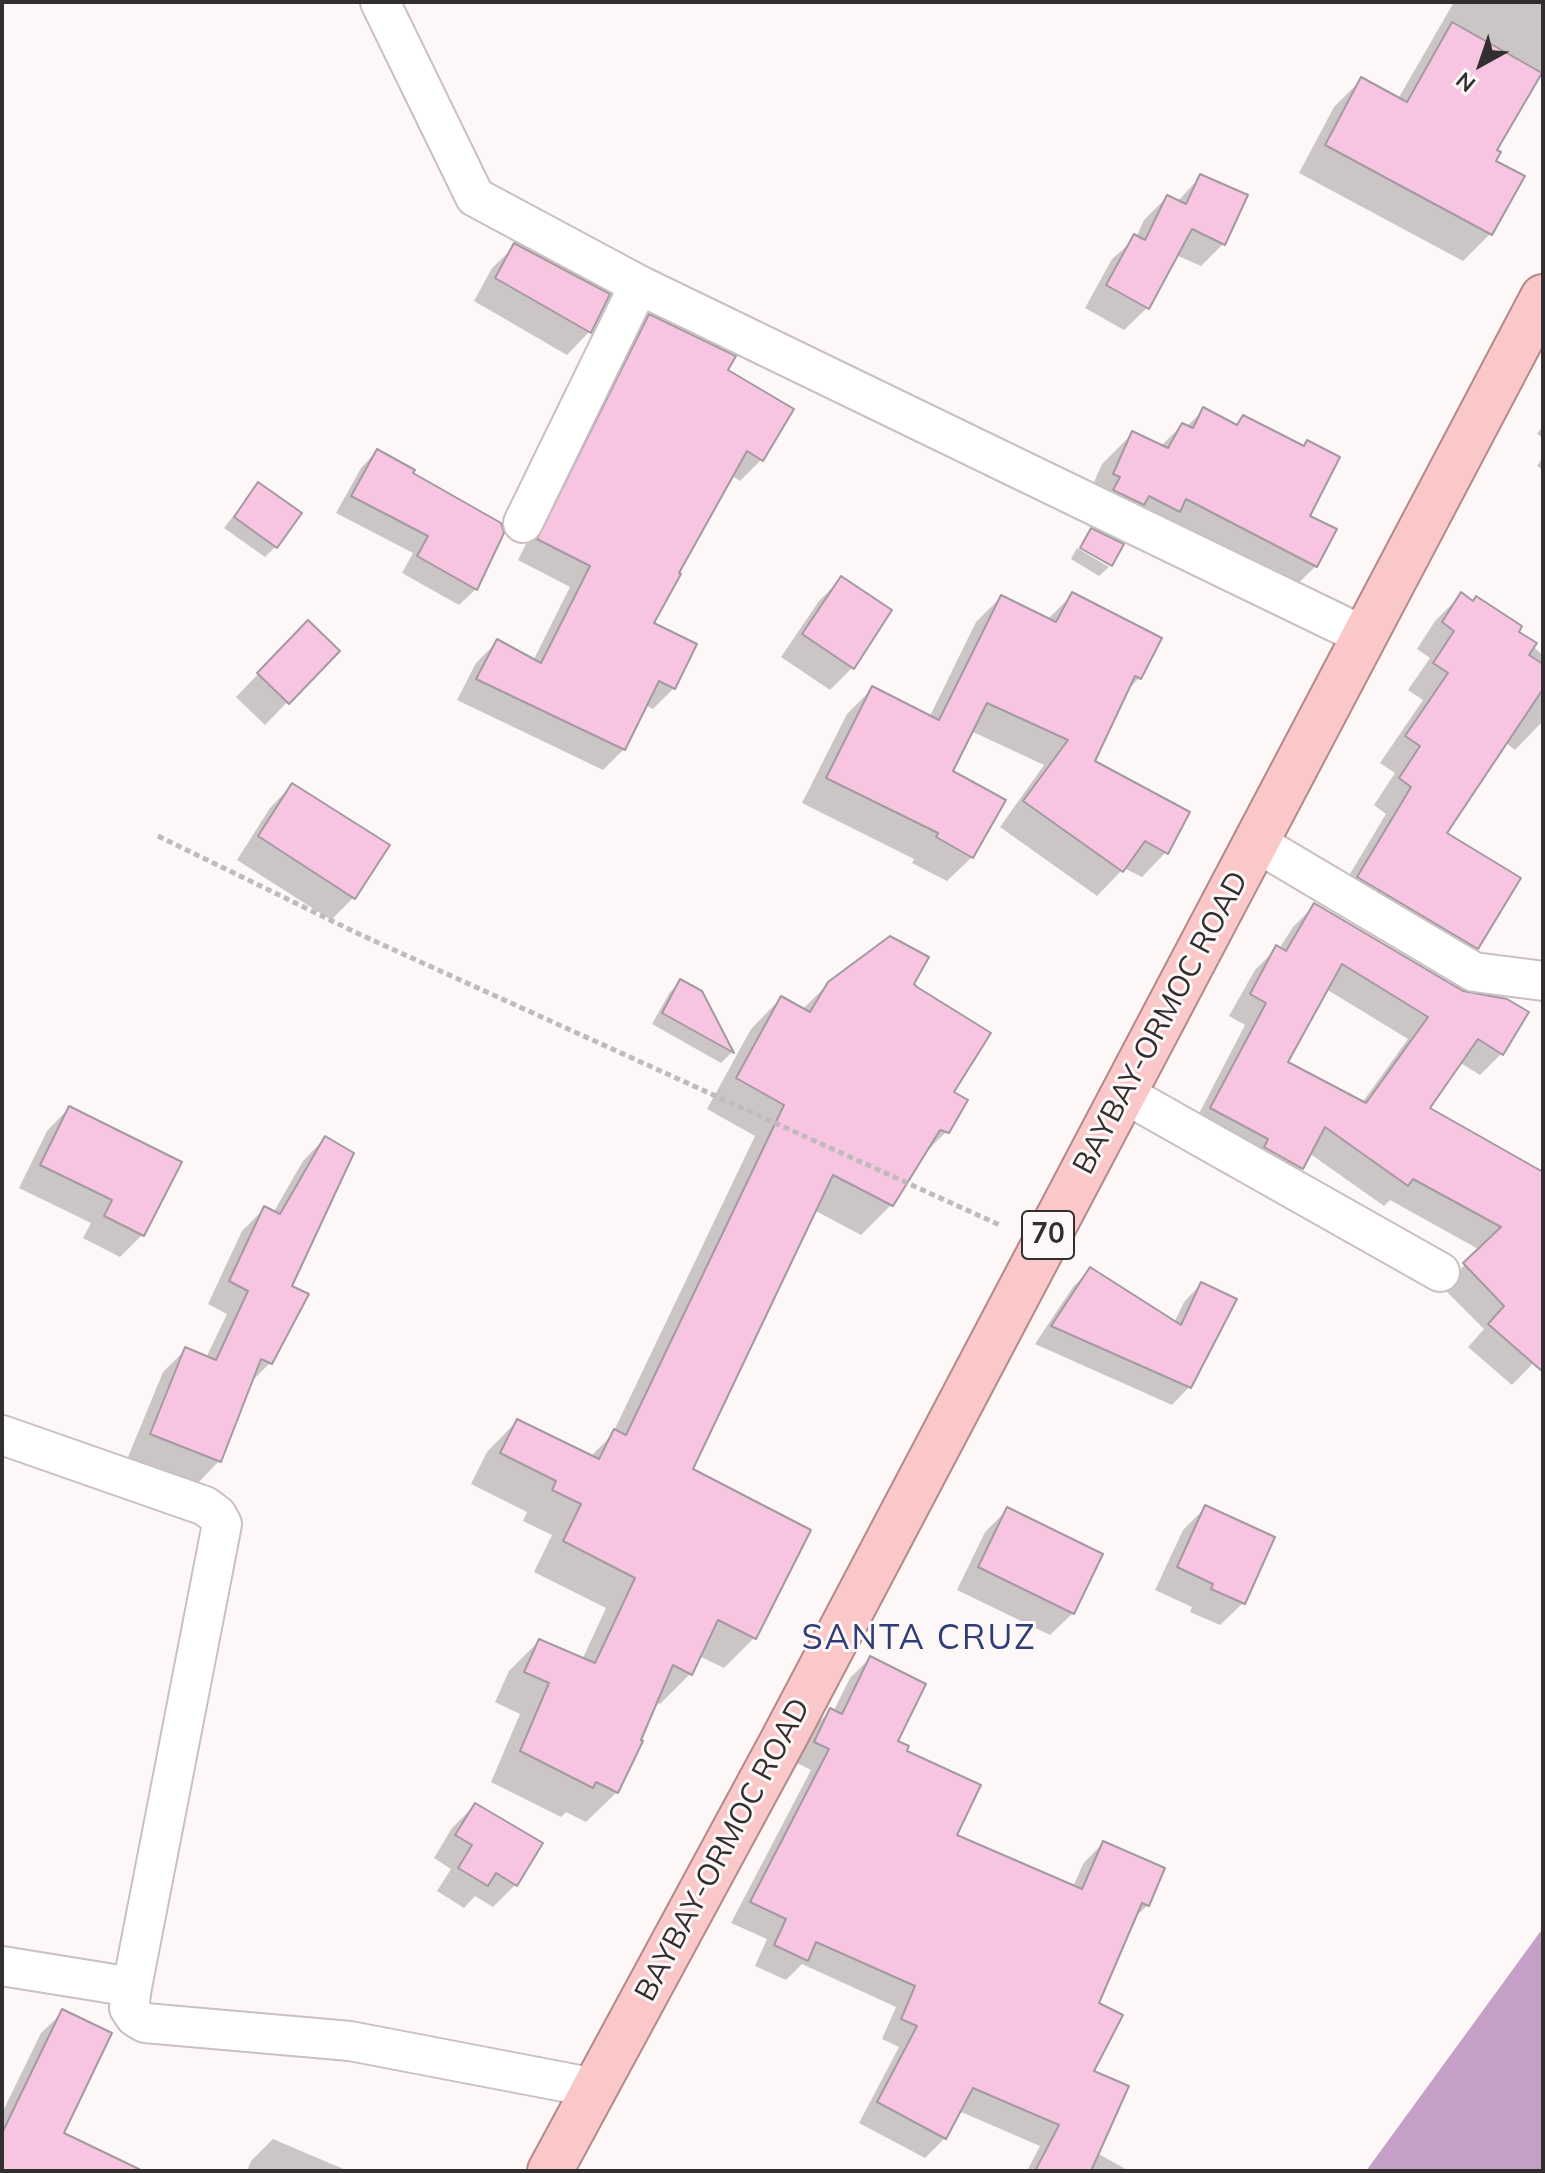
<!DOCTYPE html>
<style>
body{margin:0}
#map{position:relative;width:1545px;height:2173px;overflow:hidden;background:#fef7f8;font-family:Mulish,sans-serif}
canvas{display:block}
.frame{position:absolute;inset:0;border:4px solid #322e2f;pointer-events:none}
.north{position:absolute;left:1441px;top:24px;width:80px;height:80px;-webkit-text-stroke:6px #fef7f8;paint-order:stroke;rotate:220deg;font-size:22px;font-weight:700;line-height:32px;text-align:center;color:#322e2f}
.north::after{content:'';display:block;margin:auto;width:28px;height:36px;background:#322e2f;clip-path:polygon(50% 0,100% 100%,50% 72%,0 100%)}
</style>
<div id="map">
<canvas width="1545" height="2173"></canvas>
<div class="frame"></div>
<div class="north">N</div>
</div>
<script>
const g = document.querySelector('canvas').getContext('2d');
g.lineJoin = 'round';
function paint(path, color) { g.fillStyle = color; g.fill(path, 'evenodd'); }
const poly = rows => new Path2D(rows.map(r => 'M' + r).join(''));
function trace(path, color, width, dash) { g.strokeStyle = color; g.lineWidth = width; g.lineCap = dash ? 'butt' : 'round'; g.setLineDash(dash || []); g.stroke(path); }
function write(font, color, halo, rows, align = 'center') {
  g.font = font + ' Mulish,sans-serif'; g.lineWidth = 6; g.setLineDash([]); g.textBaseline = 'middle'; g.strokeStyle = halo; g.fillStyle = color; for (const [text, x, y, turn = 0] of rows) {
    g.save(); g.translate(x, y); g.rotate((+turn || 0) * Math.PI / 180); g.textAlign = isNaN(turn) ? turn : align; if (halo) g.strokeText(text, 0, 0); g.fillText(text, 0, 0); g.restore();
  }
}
const water = poly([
 [1543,1928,1543,2171,1366,2171]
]);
const shadow = poly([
 [1454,2,1543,2,1543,67,1494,151,1490,234,1463,261,1299,173,1334,107,1361,80,1398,99],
 [1201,176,1223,244,1201,266,1176,255,1147,308,1124,330,1085,308,1112,259,1136,238,1144,220,1167,197,1177,202],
 [515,246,607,295,589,332,567,355,474,301,492,268],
 [650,317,726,371,761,460,740,481,731,475,651,624,674,688,653,709,645,705,624,749,603,770,457,700,476,663,497,642,533,661,570,587,518,560,629,338],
 [1204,410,1235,426,1243,417,1303,448,1308,517,1316,566,1285,596,1084,505,1102,464,1133,433,1161,446,1182,425,1186,427],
 [1543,426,1543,438,1537,434],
 [377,451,411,474,476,589,459,605,402,573,413,553,336,513,361,468],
 [1543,457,1543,470,1537,466],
 [258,484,276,546,265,557,224,528],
 [1077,548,1109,567,1099,576,1071,559],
 [841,579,853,667,830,690,781,657,819,601],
 [1073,594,1139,678,1125,693,1093,762,1166,852,1142,877,1124,868,1097,896,1000,827,1044,765,971,731,950,771,972,857,947,881,912,863,914,859,802,803,847,714,872,689,929,718,976,622,1001,597,1047,620],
 [1461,595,1516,632,1543,655,1543,721,1515,750,1505,742,1444,834,1477,948,1450,974,1332,904,1386,814,1374,805,1395,773,1380,763,1423,700,1408,690,1430,658,1417,649,1435,621],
 [286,645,337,651,265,725,236,697],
 [292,785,387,846,353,898,331,920,237,860,270,808],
 [1315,905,1502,1053,1480,1075,1459,1062,1427,1109,1543,1189,1543,1353,1512,1385,1468,1347,1484,1329,1442,1287,1480,1250,1390,1200,1384,1206,1309,1153,1302,1168,1280,1190,1190,1131,1245,1025,1229,1016,1255,970,1277,948,1279,949,1293,927],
 [1326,989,1408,1039,1362,1103,1285,1063],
 [681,981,700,992,731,1053,721,1063,652,1024,670,992],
 [829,983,912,984,952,1093,947,1131,920,1158,891,1205,861,1235,814,1210,690,1470,754,1638,724,1668,699,1656,690,1674,660,1704,655,1702,617,1792,586,1822,566,1812,561,1817,491,1782,520,1714,495,1702,509,1671,539,1641,582,1660,606,1608,534,1572,552,1535,523,1521,527,1512,471,1484,487,1452,517,1421,590,1457,612,1435,755,1136,707,1109,751,1029,781,998,802,1010],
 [69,1108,142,1235,120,1257,83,1238,91,1223,19,1188,47,1131],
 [325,1138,270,1363,249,1384,219,1461,197,1484,128,1457,163,1372,186,1349,206,1358,227,1314,208,1304,242,1231,265,1208,273,1213,303,1161],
 [1090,1270,1174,1323,1184,1302,1201,1284,1189,1387,1172,1405,1035,1344,1073,1287],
 [1205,1508,1243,1603,1220,1625,1190,1612,1192,1607,1155,1590,1183,1530],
 [1008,1509,1073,1613,1050,1635,957,1590,985,1532],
 [870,1658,895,1742,904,1752,954,1836,1073,1887,1083,1864,1103,1843,1148,1905,1132,1920,1097,2004,1092,2072,1097,2153,1129,2171,1027,2171,1040,2146,959,2111,945,2138,925,2158,859,2123,899,2047,882,2039,896,2007,802,1964,786,1980,755,1966,767,1939,731,1923,811,1770,795,1762,810,1731,830,1711,833,1712,850,1678],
 [475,1805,515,1885,493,1907,475,1896,464,1908,437,1891,451,1869,434,1858,452,1828],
 [63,2012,61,2134,83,2171,2,2171,2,2113,41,2033],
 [273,2139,348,2171,247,2171,251,2161]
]);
const building = poly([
 [1452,22,1542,73,1497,150,1501,152,1496,161,1525,176,1492,235,1325,145,1361,77,1407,102,1452,22],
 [1200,174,1248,195,1225,245,1192,229,1149,309,1106,285,1134,234,1145,240,1167,195,1186,204,1200,174],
 [514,243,610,294,591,333,495,278,514,243],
 [649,314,736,356,728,370,794,409,763,461,747,451,679,573,681,574,654,623,697,644,675,689,659,681,625,750,476,679,497,639,541,663,590,566,537,539,649,314],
 [1203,407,1237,425,1243,415,1304,446,1307,440,1340,457,1310,516,1337,529,1317,567,1186,499,1180,512,1149,496,1144,505,1113,490,1120,477,1113,474,1132,431,1168,448,1182,423,1193,428,1203,407],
 [377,449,415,470,413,473,501,523,504,533,477,590,417,556,428,536,351,496,377,449],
 [258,482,302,513,277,548,234,517,258,482],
 [1091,528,1124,544,1112,566,1080,548,1091,528],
 [841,576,892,610,854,669,802,634,841,576],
 [1072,592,1162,638,1141,679,1135,676,1095,761,1190,812,1168,854,1145,841,1123,872,1023,801,1068,740,987,703,953,771,1006,800,973,858,936,837,938,833,826,778,872,686,939,720,1001,595,1056,622,1072,592],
 [1461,592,1473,601,1476,596,1522,626,1519,632,1537,643,1529,655,1543,664,1543,689,1447,833,1521,878,1478,949,1357,877,1411,787,1399,778,1420,746,1405,736,1448,673,1433,663,1454,631,1442,622,1461,592],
 [308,620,340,651,289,704,257,673,308,620],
 [292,783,390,845,355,899,258,836,292,783],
 [1314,903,1463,991,1507,999,1529,1012,1503,1055,1478,1039,1430,1108,1543,1172,1543,1372,1488,1324,1504,1306,1463,1263,1501,1227,1413,1179,1408,1186,1325,1127,1303,1169,1264,1147,1268,1139,1210,1108,1266,1003,1250,994,1276,945,1286,951,1314,903],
 [1342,964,1428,1017,1366,1103,1288,1062,1342,964],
 [890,936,929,957,914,984,917,987,991,1033,954,1092,968,1100,949,1133,940,1130,893,1206,833,1175,693,1469,811,1530,756,1639,718,1620,692,1675,673,1665,641,1740,643,1741,618,1793,596,1782,593,1788,520,1751,549,1683,524,1672,539,1639,595,1663,635,1578,563,1541,581,1504,552,1490,556,1481,500,1453,517,1419,599,1459,614,1429,626,1435,784,1105,736,1078,781,996,810,1012,828,982,890,936],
 [680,979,702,991,734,1053,662,1013,680,979],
 [69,1106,182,1162,144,1236,104,1216,112,1200,40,1165,69,1106],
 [325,1136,354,1153,292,1286,309,1294,272,1364,261,1359,221,1462,150,1434,185,1347,216,1360,248,1291,229,1281,264,1206,280,1214,325,1136],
 [1090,1267,1181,1325,1201,1282,1237,1299,1191,1388,1051,1326,1090,1267],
 [1205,1505,1275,1537,1245,1604,1211,1589,1213,1584,1177,1567,1205,1505],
 [1007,1507,1103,1554,1074,1614,978,1567,1007,1507],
 [870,1656,926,1684,898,1741,909,1746,907,1751,981,1785,957,1835,1082,1889,1103,1841,1165,1868,1149,1906,1142,1903,1099,2003,1123,2015,1094,2071,1129,2086,1091,2171,1035,2171,1059,2125,973,2088,946,2139,877,2102,917,2026,901,2019,915,1986,816,1942,808,1961,774,1945,786,1919,750,1902,829,1749,814,1742,830,1708,842,1714,870,1656],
 [475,1803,543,1843,517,1886,496,1873,488,1886,458,1868,472,1845,455,1835,475,1803],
 [62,2009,112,2033,64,2133,143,2171,2,2171,2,2133,62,2009]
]);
const path = poly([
 [158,836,359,934,1002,1226]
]);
const minor = poly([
 [380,2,475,197,639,285,1364,636],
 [523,523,639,285],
 [1257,843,1474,972,1543,981],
 [1123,1093,1440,1272],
 [2,1435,205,1506,217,1515,222,1524,132,1987,129,2008,135,2017,145,2023,350,2041,595,2088],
 [2,1966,132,1987]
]);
const trunk = poly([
 [550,2171,782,1742,1543,297]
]);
const shields = [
 [1048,1235,52]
];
const shieldNames = [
 ["70",1048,1235]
];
const streetNames = [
 ["BAYBAY-ORMOC ROAD",1161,1023,-62],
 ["BAYBAY-ORMOC ROAD",723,1850,-62]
];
const quarterNames = [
 ["SANTA CRUZ",919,1639]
];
paint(water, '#c49fc6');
paint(shadow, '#0003');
paint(building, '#f7c4e2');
trace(building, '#a39a9f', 2);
trace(minor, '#cabfc1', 42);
trace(trunk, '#b38a89', 48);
trace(path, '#c0babb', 5, [6, 4]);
trace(minor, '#fff', 38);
trace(trunk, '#fac8c8', 44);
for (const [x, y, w] of shields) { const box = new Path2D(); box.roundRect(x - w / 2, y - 24, w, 48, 6); g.fillStyle = '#fef7f8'; g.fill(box); trace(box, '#322e2f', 2); }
write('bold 28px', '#322e2f', null, shieldNames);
write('30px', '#322e2f', '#fef7f8', streetNames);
g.letterSpacing = '2px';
write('34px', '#2e3d77', '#fef7f8', quarterNames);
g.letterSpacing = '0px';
</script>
